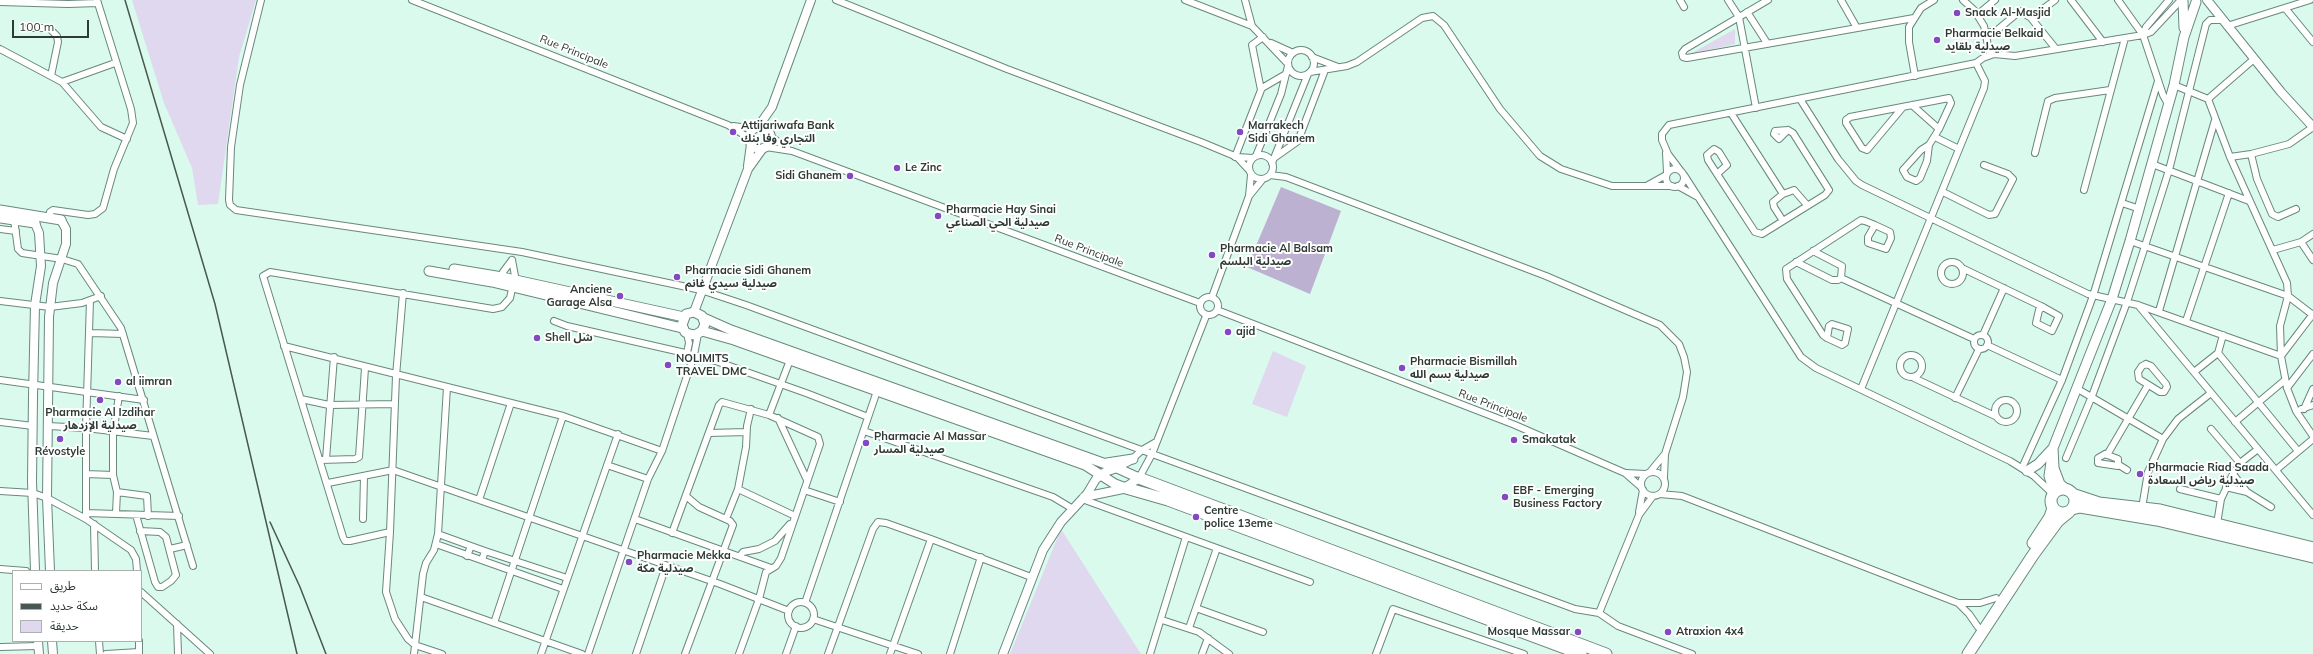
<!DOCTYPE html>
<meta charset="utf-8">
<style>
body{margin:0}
#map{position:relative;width:2313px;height:654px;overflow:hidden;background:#d9faed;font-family:Mulish,"Noto Sans Arabic",sans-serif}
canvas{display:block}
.legend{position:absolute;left:12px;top:570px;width:130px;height:72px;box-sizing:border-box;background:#fff;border:1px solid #abb1ae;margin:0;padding:5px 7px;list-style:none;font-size:12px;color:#2e3b35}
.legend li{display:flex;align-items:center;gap:8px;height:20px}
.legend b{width:20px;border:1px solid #abb1ae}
.scale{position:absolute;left:12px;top:20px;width:77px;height:18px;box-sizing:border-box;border:2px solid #2e3b35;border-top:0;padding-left:5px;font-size:12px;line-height:14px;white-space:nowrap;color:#2e3b35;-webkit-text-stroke:3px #fff;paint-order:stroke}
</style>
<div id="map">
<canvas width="2313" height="654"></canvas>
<ul class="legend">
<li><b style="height:5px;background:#fff"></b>طريق</li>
<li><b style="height:5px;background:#485851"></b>سكة حديد</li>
<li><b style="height:11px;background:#e0d8ee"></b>حديقة</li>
</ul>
<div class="scale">100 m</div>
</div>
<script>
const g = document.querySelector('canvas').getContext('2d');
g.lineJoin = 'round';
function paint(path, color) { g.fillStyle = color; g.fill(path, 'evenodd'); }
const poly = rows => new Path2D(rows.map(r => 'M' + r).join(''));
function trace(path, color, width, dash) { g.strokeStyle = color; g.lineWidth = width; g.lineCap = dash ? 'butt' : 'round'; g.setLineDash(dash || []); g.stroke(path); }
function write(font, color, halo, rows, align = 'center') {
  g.font = font + ' Mulish,"Noto Sans Arabic",sans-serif'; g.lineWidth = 4; g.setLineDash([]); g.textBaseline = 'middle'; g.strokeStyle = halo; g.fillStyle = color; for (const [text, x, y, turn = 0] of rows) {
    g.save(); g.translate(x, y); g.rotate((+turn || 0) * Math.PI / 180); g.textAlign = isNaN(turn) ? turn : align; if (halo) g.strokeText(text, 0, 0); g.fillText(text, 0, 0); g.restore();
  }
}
const green = poly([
 [132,0,256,0,239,57,218,204,198,205,192,168,164,103],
 [1735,29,1735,44,1690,54],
 [1273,351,1306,366,1287,417,1252,404],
 [1061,529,1141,654,1010,654]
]);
const forest = poly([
 [1281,187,1341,211,1310,294,1247,267]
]);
const street = poly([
 [261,0,240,85,231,147,229,200,230,205,236,210,522,252,701,290,746,305,1575,609,1599,613,1618,626,1692,654],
 [412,0,728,125,749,138],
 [836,0,1007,69,1201,142,1237,157,1248,169],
 [1185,0,1252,26,1288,64],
 [1245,0,1252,26],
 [1680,0,1684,7],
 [1728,0,1739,17,1756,108],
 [1768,0,1685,49,1682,53,1683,57,1687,58,1914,18],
 [1841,0,1857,28],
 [1963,0,1974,10,1984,26,1990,55],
 [2055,0,2031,18,2056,49],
 [2071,0,2103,42],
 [2118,0,2143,35,2163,95,2168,104],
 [0,2,68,4,98,3],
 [2285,8,2313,42],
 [1747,12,1767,43],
 [1977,15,1995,0],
 [2227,26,2310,0],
 [28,28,49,28,57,36,58,42,51,76],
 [1987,33,1996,31,2020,11,2031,18],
 [2143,35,2146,27,2169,0],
 [1271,43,1293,53],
 [0,49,62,82,115,63],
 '1288 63a13 13 0 1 1 26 0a13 13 0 1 1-26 0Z',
 [1312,57,1338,67],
 [1310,72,1347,66,1357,62,1422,18,1433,16,1444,25,1500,109,1540,156,1561,169,1612,186,1672,186],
 [1915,76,1909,42,1909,27,1921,8,1934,0],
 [62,82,101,127,127,139],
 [2174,85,2208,99,2230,157,2287,283,2288,296,2280,326,2281,356,2287,388,2296,411,2313,436],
 [1262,88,1286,74],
 [1800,99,1838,159,1856,181,1862,185,2088,294,2138,305,2313,515],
 [2208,99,2254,59],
 [1912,105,1939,129],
 [1903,107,1867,150,1862,148,1846,123,1846,120,1850,117,1949,98,1951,103,1939,129,1929,145,1927,161,1920,178,1916,181,1907,177,1903,170,1921,150,1929,145],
 [1731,113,1783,194],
 [733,126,755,129],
 [770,136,787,148],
 [1935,137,1959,149],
 [766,147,792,151,1200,303],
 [1666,153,1667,172],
 [2035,153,2048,101,2055,98,2110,90],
 [2251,154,2257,179,2272,214,2278,217,2296,209],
 '1249 167a12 12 0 1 1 24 0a12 12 0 1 1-24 0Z',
 [1256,156,1281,94,1288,66],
 [1235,157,1261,90,1252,45,1263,37],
 [1237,157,1253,158],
 [2230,157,2251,154,2289,144,2313,127],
 [1274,158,1298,141,1325,70],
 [1272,163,1308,74],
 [2152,164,2249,201],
 '1666 178a9 9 0 1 1 18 0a9 9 0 1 1-18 0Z',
 [1680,170,1668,154,1662,140,1662,134,1669,125,1976,63,1983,58,1994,54,2015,56,2143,35,2151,32,2181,0],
 [1717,174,1727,165,1719,152,1714,149,1707,155,1708,160,1717,174,1755,232,1762,234,1825,195,1829,190,1793,133,1788,130,1775,131,1774,134,1779,139,1788,130],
 [1270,175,1286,177,1546,276,1660,325,1679,344,1684,357,1687,372,1683,397,1665,454,1664,477],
 [1684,175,1801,357,1816,368,2010,461,2034,476,2053,494],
 [1648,185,1666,175],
 [1678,186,1696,196],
 [2084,190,2125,38],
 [1943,192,1989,215,1995,214,2013,179,2008,174,1984,165],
 [1249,196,1262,180],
 [2122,203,2140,209],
 [49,218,50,212,53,210,88,215,95,214,103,208,114,169,133,123,131,109,97,0],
 [14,219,18,249,22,253,62,259,78,264,121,328,193,566],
 [1783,221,1774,207,1773,202,1783,194,1794,190,1807,205],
 [0,229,16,231],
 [2130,241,2288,296,2313,315],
 [2301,242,2313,260],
 [2273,250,2301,242,2313,234],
 [1813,251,1842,266,1841,278],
 '1941 273a11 11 0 1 1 22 0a11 11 0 1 1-22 0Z',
 [1796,262,1832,280,1838,280,1841,278,1974,339],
 [1964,269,2043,307],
 [501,280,503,272,512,260],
 [403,293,396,376,390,532,386,592,395,619,408,639,415,645,442,654],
 '1200 306a9 9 0 1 1 18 0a9 9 0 1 1-18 0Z',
 [1212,297,1249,196,1251,175],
 [0,301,50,307,82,303,101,296],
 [2138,305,2281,356,2313,314],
 [2043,307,2059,316,2052,331,2036,323,2039,310,2043,307],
 [1217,310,1515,425,1625,473,1641,487],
 [2159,311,2215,120],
 [554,321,567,326,707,358,806,393,868,417],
 [2186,321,2229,193],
 [91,333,123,334],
 [687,333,689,343,687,353],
 '1974 342a7 7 0 1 1 14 0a7 7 0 1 1-14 0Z',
 [1983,335,2004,288],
 [1827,338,1829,326,1832,324,1848,329,1845,343,1842,345,1827,338,1823,335,1787,279,1786,269,1861,220,1865,221,1875,225,1890,232,1891,238,1886,249,1868,243,1868,237,1875,225],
 [1987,345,2062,380],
 [284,346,563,416,662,451],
 [2218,353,2298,451],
 '1900 366a11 11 0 1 1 22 0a11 11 0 1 1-22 0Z',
 [2146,364,2151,366,2166,384,2167,387,2164,392,2160,392,2139,379,2138,372,2142,366,2146,364],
 [2194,372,2218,353,2223,335],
 [1914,378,1995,416],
 [0,380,144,400],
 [2076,388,2163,439],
 [2287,388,2313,354],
 [1861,389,1984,88,1985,81,1976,63],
 [1955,398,1979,349],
 [301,399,329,405,395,404],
 '1995 411a11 11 0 1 1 22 0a11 11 0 1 1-22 0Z',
 [2301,409,2313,405],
 [2304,409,2313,389],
 [769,415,790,360],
 [778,418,807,480],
 [0,422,33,426],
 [2235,422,2285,380],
 [48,426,86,428,153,436],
 [2211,429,2240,463],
 [864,431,1053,497,1073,509],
 [709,433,746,432],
 [2105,454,2118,459,2118,466,2098,463,2098,458,2105,454],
 [2107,455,2148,385],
 [2066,458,2092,396,2127,302,2145,246,2169,170,2206,24,2210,20,2222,20],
 [326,459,334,357],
 [320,460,355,459,359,457,365,368],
 [607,465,648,479],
 [2119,465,2127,470],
 [1117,468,1129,462,1142,450,1156,442],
 [2022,468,2062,380,2093,296,2158,81],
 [2276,470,2313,439],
 '1641 484a12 12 0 1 1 24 0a12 12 0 1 1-24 0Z',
 [1650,472,1664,455],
 [1626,473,1646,474],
 [86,474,113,475],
 [2233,474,2247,492],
 [1139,478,1152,454,1206,316],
 [328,483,393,470,720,584,789,611],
 [2226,487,2247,492,2271,507],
 [738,489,795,516],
 [2180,489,2221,499],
 [804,490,840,502],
 [0,491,33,493,47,498,86,519,131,550,136,559,137,571],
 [117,492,147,496,148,516],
 [1660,494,1682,496,1958,603,1980,603,1996,598],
 [1082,499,1310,582],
 [479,500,511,403],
 [2142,508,2148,472,2163,439,2178,419,2211,393],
 [1639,512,1643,490],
 [86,513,179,516],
 [116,513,117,492,113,475,113,433,119,396],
 [136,515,155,582,158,587,162,587,171,581,176,575,166,537,160,532,140,531],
 [86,519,86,428,90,300],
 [363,519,364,476],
 [635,519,771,568],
 [726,519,738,489,746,447,747,426,751,409],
 [94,524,95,571],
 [2217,524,2221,499,2233,474,2240,463,2258,449],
 [390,532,350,541,345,541,343,537,263,276,270,272,493,309,502,307,510,298,515,276,512,260],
 [672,533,719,405,722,402,769,415,818,437,820,444,781,558,776,566,766,572,759,599,739,654],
 [438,534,471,546],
 [436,544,563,589],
 [170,549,187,545],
 [467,556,471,546,485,551],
 [740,556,743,552,759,549,775,541,790,524,792,525],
 [482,560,485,551,567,578],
 [0,569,26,571],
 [141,592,210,654],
 [421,597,582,654],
 '788 615a13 13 0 1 1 26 0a13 13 0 1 1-26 0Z',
 [805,603,877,391],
 [1958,603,1969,614,1978,627],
 [1196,608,1263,632],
 [1599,613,1639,515,1653,496],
 [813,619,918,654],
 [1162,620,1199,632,1229,654],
 [494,623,563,416],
 [177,624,178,654],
 [1189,628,1217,548],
 [99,641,100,654],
 [139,641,139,654],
 [0,647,38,646],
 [106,654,139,652],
 [414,654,423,574,426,563,434,550,438,534,447,387],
 [541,654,618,434],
 [588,654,648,479,662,451,694,355,698,334],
 [636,654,666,566],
 [685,654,733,525,730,521,699,507,686,496],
 [786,654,796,626],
 [828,654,873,529,878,522,886,523,931,539,1031,577],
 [890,654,931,539],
 [950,654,981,557],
 [1150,654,1186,537],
 [1202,654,1208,638],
 [1376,654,1393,609,1524,654]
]);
const secondary = poly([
 [2207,0,2281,92,2313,127],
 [758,127,772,107,811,0],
 '749 138a11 11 0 1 1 22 0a11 11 0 1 1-22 0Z',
 [748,166,751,144],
 [35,223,39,233,41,266,35,305,33,396,32,481,35,571],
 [694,312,748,169,763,148],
 [1084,497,1123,489,1139,478],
 [50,571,47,498,49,317,53,283,66,244,66,229,61,220],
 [38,641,39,654],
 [52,641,53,654],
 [1003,654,1043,550,1061,522,1087,494,1096,479,1105,472,1117,468]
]);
const primary = poly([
 [2183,1,2184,28],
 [0,210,61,220],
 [0,218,35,223],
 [454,269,502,277,684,317],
 [429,271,492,282,682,328],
 [704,318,731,330,1117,468,1139,478],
 [702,331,705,324,702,316,694,312,686,314,682,325,685,332,689,334,695,335,702,331,734,340,1085,465,1115,484,1126,488],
 [2051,462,2049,476,2054,493],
 [1107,463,1133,459],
 [2027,471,2038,464,2053,448],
 [2065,488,2060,484,2054,468,2053,448,2112,299,2130,241,2174,85,2184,37,2196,2]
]);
const highway = poly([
 [1139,478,1606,654],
 [1126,488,1168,500,1581,654],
 '2051 501a12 12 0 1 1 24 0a12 12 0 1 1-24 0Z',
 [2075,495,2099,503,2160,510,2313,548],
 [2072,509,2080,507,2157,520,2313,557],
 [2033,543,2050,517,2053,508],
 [1968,654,2033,555,2058,521,2069,512]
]);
const rail = poly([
 [125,0,215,304,297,654],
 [270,522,300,587,326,654]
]);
const markers = [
 [1957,13,4,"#814ac0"],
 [1937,40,4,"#814ac0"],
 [733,132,4,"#814ac0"],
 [1240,132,4,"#814ac0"],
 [897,168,4,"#814ac0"],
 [850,176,4,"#814ac0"],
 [938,216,4,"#814ac0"],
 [1212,255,4,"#814ac0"],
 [677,277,4,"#814ac0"],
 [620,296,4,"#814ac0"],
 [1228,332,4,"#814ac0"],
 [537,338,4,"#814ac0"],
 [668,365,4,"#814ac0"],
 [1402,368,4,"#814ac0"],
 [118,382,4,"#814ac0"],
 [100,400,4,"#814ac0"],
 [60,439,4,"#814ac0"],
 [1514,440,4,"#814ac0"],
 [866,443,4,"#814ac0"],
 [2140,474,4,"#814ac0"],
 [1505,497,4,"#814ac0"],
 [1196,517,4,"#814ac0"],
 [629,562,4,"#814ac0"],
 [1578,632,4,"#814ac0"],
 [1668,632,4,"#814ac0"]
];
const poiNames = [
 ["Snack Al-Masjid",1965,13],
 ["Pharmacie Belkaid",1945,34],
 ["صيدلية بلقايد",1945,47],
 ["Attijariwafa Bank",741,126],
 ["التجاري وفا بنك",741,139],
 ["Marrakech",1248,126],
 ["Sidi Ghanem",1248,139],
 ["Le Zinc",905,168],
 ["Sidi Ghanem",842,176,"right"],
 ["Pharmacie Hay Sinai",946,210],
 ["صيدلية الحي الصناعي",946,223],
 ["Pharmacie Al Balsam",1220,249],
 ["صيدلية البلسم",1220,262],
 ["Pharmacie Sidi Ghanem",685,271],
 ["صيدلية سيدي غانم",685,284],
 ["Anciene",612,290,"right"],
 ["Garage Alsa",612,303,"right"],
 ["ajid",1236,332],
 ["Shell شل",545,338],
 ["NOLIMITS",676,359],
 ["TRAVEL DMC",676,372],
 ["Pharmacie Bismillah",1410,362],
 ["صيدلية بسم الله",1410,375],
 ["al iimran",126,382],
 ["Pharmacie Al Izdihar",100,413,"center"],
 ["صيدلية الإزدهار",100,426,"center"],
 ["Pharmacie Al Massar",874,437],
 ["صيدلية المسار",874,450],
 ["Smakatak",1522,440],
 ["Révostyle",60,452,"center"],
 ["Pharmacie Riad Saada",2148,468],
 ["صيدلية رياض السعادة",2148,481],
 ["EBF - Emerging",1513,491],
 ["Business Factory",1513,504],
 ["Centre",1204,511],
 ["police 13eme",1204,524],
 ["Pharmacie Mekka",637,556],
 ["صيدلية مكة",637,569],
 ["Mosque Massar",1570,632,"right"],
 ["Atraxion 4x4",1676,632]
];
const streetNames = [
 ["Rue Principale",574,52,22],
 ["Rue Principale",1089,251,21],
 ["Rue Principale",1493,406,21]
];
paint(green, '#e0d8ee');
paint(forest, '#bdb1d2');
trace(street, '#6a887d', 8);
trace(secondary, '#6a887d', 10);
trace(primary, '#6a887d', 11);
trace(highway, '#6a887d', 13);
trace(street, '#fff', 6);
trace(secondary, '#fff', 8);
trace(primary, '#fff', 9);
trace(highway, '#fff', 11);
trace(rail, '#485851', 1.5);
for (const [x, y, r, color] of markers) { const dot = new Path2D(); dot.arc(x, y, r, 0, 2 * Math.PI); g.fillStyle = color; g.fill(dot); trace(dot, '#fff', 1.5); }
write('bold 11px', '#2e3b35', '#fff', poiNames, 'left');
write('11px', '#2e3b35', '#fff', streetNames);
</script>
